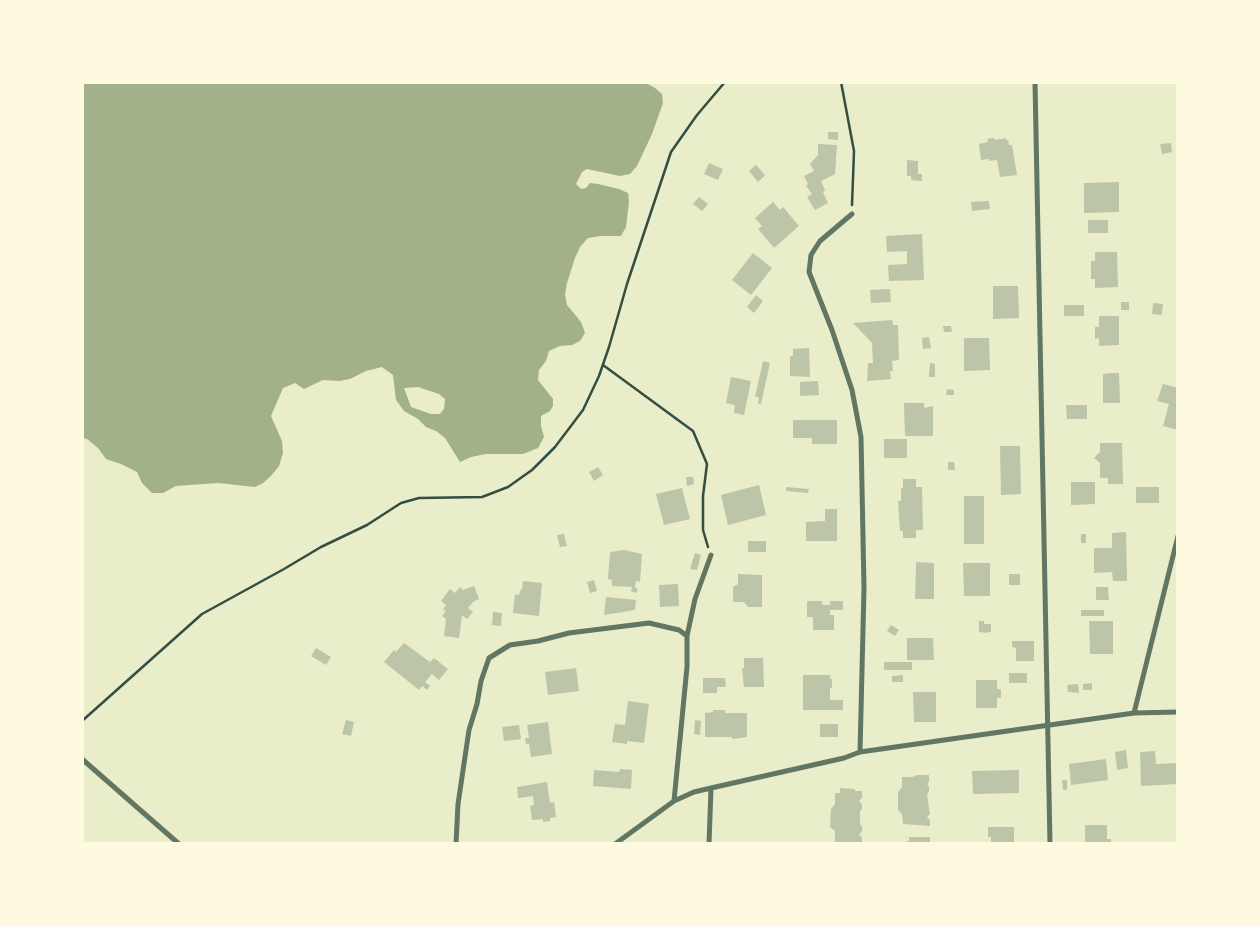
<!DOCTYPE html>
<style>
body{margin:0}
#map{position:relative;width:1260px;height:926px;overflow:hidden;background:#e9edc9;font-family:Commissioner,sans-serif}
canvas{display:block}
.frame{position:absolute;inset:0;border:84px solid #fefae0;pointer-events:none}
</style>
<div id="map">
<canvas width="1260" height="926"></canvas>
<div class="frame"></div>
</div>
<script>
const g = document.querySelector('canvas').getContext('2d');
g.lineJoin = 'round';
function paint(path, color) { g.fillStyle = color; g.fill(path, 'evenodd'); }
const poly = rows => new Path2D(rows.map(r => 'M' + r).join(''));
function trace(path, color, width, dash) { g.strokeStyle = color; g.lineWidth = width; g.lineCap = dash ? 'butt' : 'round'; g.setLineDash(dash || []); g.stroke(path); }
const water = poly([
 [644,82,655,88,662,94,663,103,652,134,637,166,630,174,620,176,587,169,582,172,576,184,581,189,586,188,590,183,598,184,619,189,628,193,629,202,626,227,621,236,601,236,588,238,580,247,575,258,567,283,565,295,567,305,581,322,585,333,580,341,572,345,560,346,549,351,546,361,539,370,538,380,553,399,553,406,550,411,541,416,541,426,544,437,538,448,523,454,486,454,471,457,460,462,445,438,436,431,426,427,418,419,404,411,396,400,393,375,382,367,366,371,350,379,339,381,323,380,304,389,295,383,283,388,271,416,282,441,283,453,279,466,271,476,263,483,255,487,218,483,176,486,163,493,152,493,142,483,137,472,121,464,106,459,98,448,87,439,83,438,83,83],
 [418,387,439,394,445,399,444,409,440,414,431,414,411,407,404,388]
]);
const building = poly([
 [828,132,838,132,838,140,828,139],
 [994,138,995,140,1006,138,1006,140,1008,140,1009,145,1012,145,1017,175,1000,177,997,160,989,161,989,159,981,160,979,144,988,142,987,139],
 [1171,143,1172,152,1162,154,1160,144],
 [818,144,837,145,835,174,821,181,825,190,823,192,828,203,815,210,807,197,812,194,806,186,808,184,804,176,814,171,810,164,818,155],
 [907,160,918,161,918,174,922,174,922,181,911,180,911,176,907,176],
 [709,163,723,169,718,180,704,174],
 [756,165,765,175,758,182,749,171],
 [1119,182,1119,212,1084,213,1084,183],
 [699,197,708,204,702,211,693,204],
 [989,201,990,209,972,211,971,202],
 [773,202,780,210,783,207,799,226,774,248,758,229,762,226,755,218],
 [1088,220,1108,220,1108,233,1088,233],
 [922,234,924,280,889,281,888,265,907,264,907,251,887,252,886,236],
 [1095,252,1117,252,1118,287,1095,288,1095,279,1091,279,1091,261,1095,261],
 [753,253,772,268,751,295,732,280],
 [993,286,1018,286,1019,318,993,319],
 [890,289,891,302,871,303,870,290],
 [756,295,763,301,754,313,747,307],
 [1121,302,1129,302,1129,310,1121,310],
 [1153,303,1163,304,1162,315,1152,314],
 [1064,305,1084,305,1084,316,1064,316],
 [1099,316,1119,316,1119,345,1099,346,1099,338,1095,339,1095,327,1099,327],
 [892,320,893,325,898,325,899,360,892,361,893,371,890,371,891,379,867,381,868,363,873,363,872,343,853,323],
 [943,326,951,326,952,332,944,332],
 [929,337,931,348,923,349,922,338],
 [964,338,989,338,990,370,964,371],
 [809,348,810,377,790,376,790,356,793,356,793,349],
 [763,361,770,363,761,404,758,404,759,397,755,397],
 [930,363,935,364,935,377,929,377],
 [1111,373,1119,373,1120,403,1103,403,1103,374],
 [731,377,751,381,744,415,734,413,735,405,726,403],
 [818,381,819,395,800,396,800,382],
 [1163,384,1178,388,1178,430,1163,426,1169,404,1157,401],
 [947,389,954,390,954,395,946,395],
 [904,403,924,403,924,408,933,406,933,436,905,436],
 [1066,405,1087,405,1087,419,1067,419],
 [793,420,837,420,837,444,812,444,812,438,793,438],
 [884,439,907,439,907,458,884,458],
 [1100,443,1122,443,1123,484,1108,484,1108,478,1100,478,1100,463,1094,458,1100,452],
 [1000,446,1020,446,1021,494,1001,495],
 [948,462,954,462,955,470,948,470],
 [598,467,603,475,594,481,589,472],
 [686,477,693,477,694,484,687,486],
 [903,479,916,479,916,487,922,487,923,530,916,530,916,538,903,538,903,531,900,531,898,501,901,501,901,488,903,488],
 [1071,482,1095,482,1095,504,1071,505],
 [759,485,766,515,728,525,721,495],
 [786,487,809,489,808,493,786,491],
 [1136,487,1159,487,1159,503,1136,503],
 [682,488,690,519,664,525,656,494],
 [964,496,984,496,984,544,964,544],
 [825,509,837,509,837,541,806,541,806,522,825,521],
 [1126,532,1127,581,1113,581,1112,572,1094,573,1094,548,1112,548,1112,533],
 [564,534,567,546,560,547,557,535],
 [1081,534,1086,534,1086,543,1081,543],
 [748,541,766,541,766,552,748,552],
 [624,550,642,554,640,582,636,581,635,587,638,590,636,593,631,591,632,587,612,586,612,580,608,579,610,552],
 [695,553,701,555,697,570,690,569],
 [916,562,934,563,934,599,915,599],
 [963,563,990,563,990,596,964,596],
 [738,574,762,575,762,607,748,607,744,602,733,602,733,587,738,584],
 [1009,574,1020,574,1020,585,1009,585],
 [594,580,597,591,590,593,587,582],
 [523,581,542,583,539,616,513,613,515,594,519,595,520,591,522,589],
 [678,584,679,606,660,607,659,585],
 [474,586,479,599,474,601,468,608,473,612,467,619,462,615,459,638,444,636,446,619,442,616,446,611,443,609,446,605,441,601,450,589,455,593,460,587,463,590],
 [1096,587,1108,587,1109,600,1096,600],
 [606,597,636,600,635,610,604,615],
 [807,601,822,601,822,605,830,605,830,601,843,601,843,610,830,610,830,615,834,615,834,630,813,630,813,617,807,617],
 [1081,610,1104,610,1104,616,1081,616],
 [493,612,502,613,501,626,492,625],
 [979,621,984,621,984,624,991,624,991,632,988,632,988,633,979,632],
 [1089,621,1113,621,1113,654,1090,654],
 [891,625,899,630,895,636,887,631],
 [907,638,933,638,934,660,907,660],
 [1012,641,1034,641,1034,661,1016,661,1016,648,1012,647],
 [404,643,430,662,434,658,448,669,439,680,432,674,425,682,430,686,427,690,422,686,419,690,384,662,394,650,396,652],
 [316,648,331,657,326,665,311,656],
 [744,658,763,658,764,687,744,687,742,668,744,668],
 [884,662,912,662,912,670,884,670],
 [576,668,579,691,548,695,545,672],
 [1009,673,1027,673,1027,683,1009,683],
 [803,675,830,675,830,679,832,679,832,688,830,688,830,700,843,700,843,710,803,710],
 [903,675,903,682,892,682,892,676],
 [703,678,725,678,726,687,717,687,717,693,703,693],
 [976,680,997,680,997,689,1001,689,1001,698,997,698,997,708,976,708],
 [1092,683,1092,690,1083,690,1083,684],
 [1078,684,1079,693,1068,692,1067,685],
 [913,692,936,692,936,722,914,722],
 [628,701,649,704,644,743,627,741,627,744,612,742,615,724,625,725],
 [713,710,725,710,725,713,747,713,747,737,732,739,732,737,705,737,705,713,713,712],
 [346,720,354,722,351,736,342,734],
 [695,720,701,721,700,735,694,734],
 [548,722,552,754,531,757,529,744,526,744,525,738,529,738,527,725],
 [820,724,838,724,838,737,820,737],
 [519,725,521,739,504,741,502,727],
 [1126,750,1128,768,1117,770,1115,752],
 [1155,751,1156,764,1178,763,1178,784,1141,786,1140,752],
 [1106,759,1108,780,1071,785,1069,764],
 [620,769,632,770,631,789,593,786,594,770,619,772],
 [1019,770,1019,793,973,794,972,771],
 [917,775,929,775,929,782,927,784,929,787,929,792,927,794,930,814,927,817,930,820,930,826,903,824,902,814,898,810,898,792,902,787,902,777,912,777],
 [1062,780,1067,780,1067,790,1063,790],
 [547,782,550,803,554,802,556,817,550,818,550,821,543,822,543,819,532,820,530,806,534,805,533,796,518,798,517,787],
 [840,788,855,789,855,791,862,791,862,798,859,801,862,804,862,809,860,811,860,824,862,826,862,831,859,835,862,837,862,844,840,844,840,842,835,842,835,831,830,827,831,809,835,804,835,793,840,793],
 [1085,825,1107,825,1107,839,1111,839,1111,844,1085,844],
 [988,827,1014,827,1014,844,991,844,991,837,988,837],
 [909,837,930,837,930,844,905,844,905,842,909,841]
]);
const path = poly([
 [841,82,854,151,852,205],
 [603,365,693,431,707,464,703,496,703,530,708,547],
 [82,721,202,614,284,569,321,547,367,525,401,503,419,498,482,497,508,487,532,470,555,447,583,410,599,376,609,347,627,284,671,152,697,115,725,82]
]);
const minor = poly([
 [1035,82,1050,844],
 [852,214,820,241,811,255,809,272,832,330,852,390,861,437,864,588,860,752],
 [1134,713,1178,712],
 [82,759,179,844],
 [674,801,687,667,687,636,695,599,711,555],
 [456,844,458,804,469,730,477,704,481,681,489,658,510,645,538,641,569,633,649,623,679,630,687,636],
 [615,844,674,801,694,792,711,788,844,758,860,752,1134,713,1178,536],
 [709,844,711,788]
]);
paint(water, '#a3b18a');
paint(building, '#bcc5a7');
trace(path, '#344e41', 2.5);
trace(minor, '#617663', 5);
</script>
